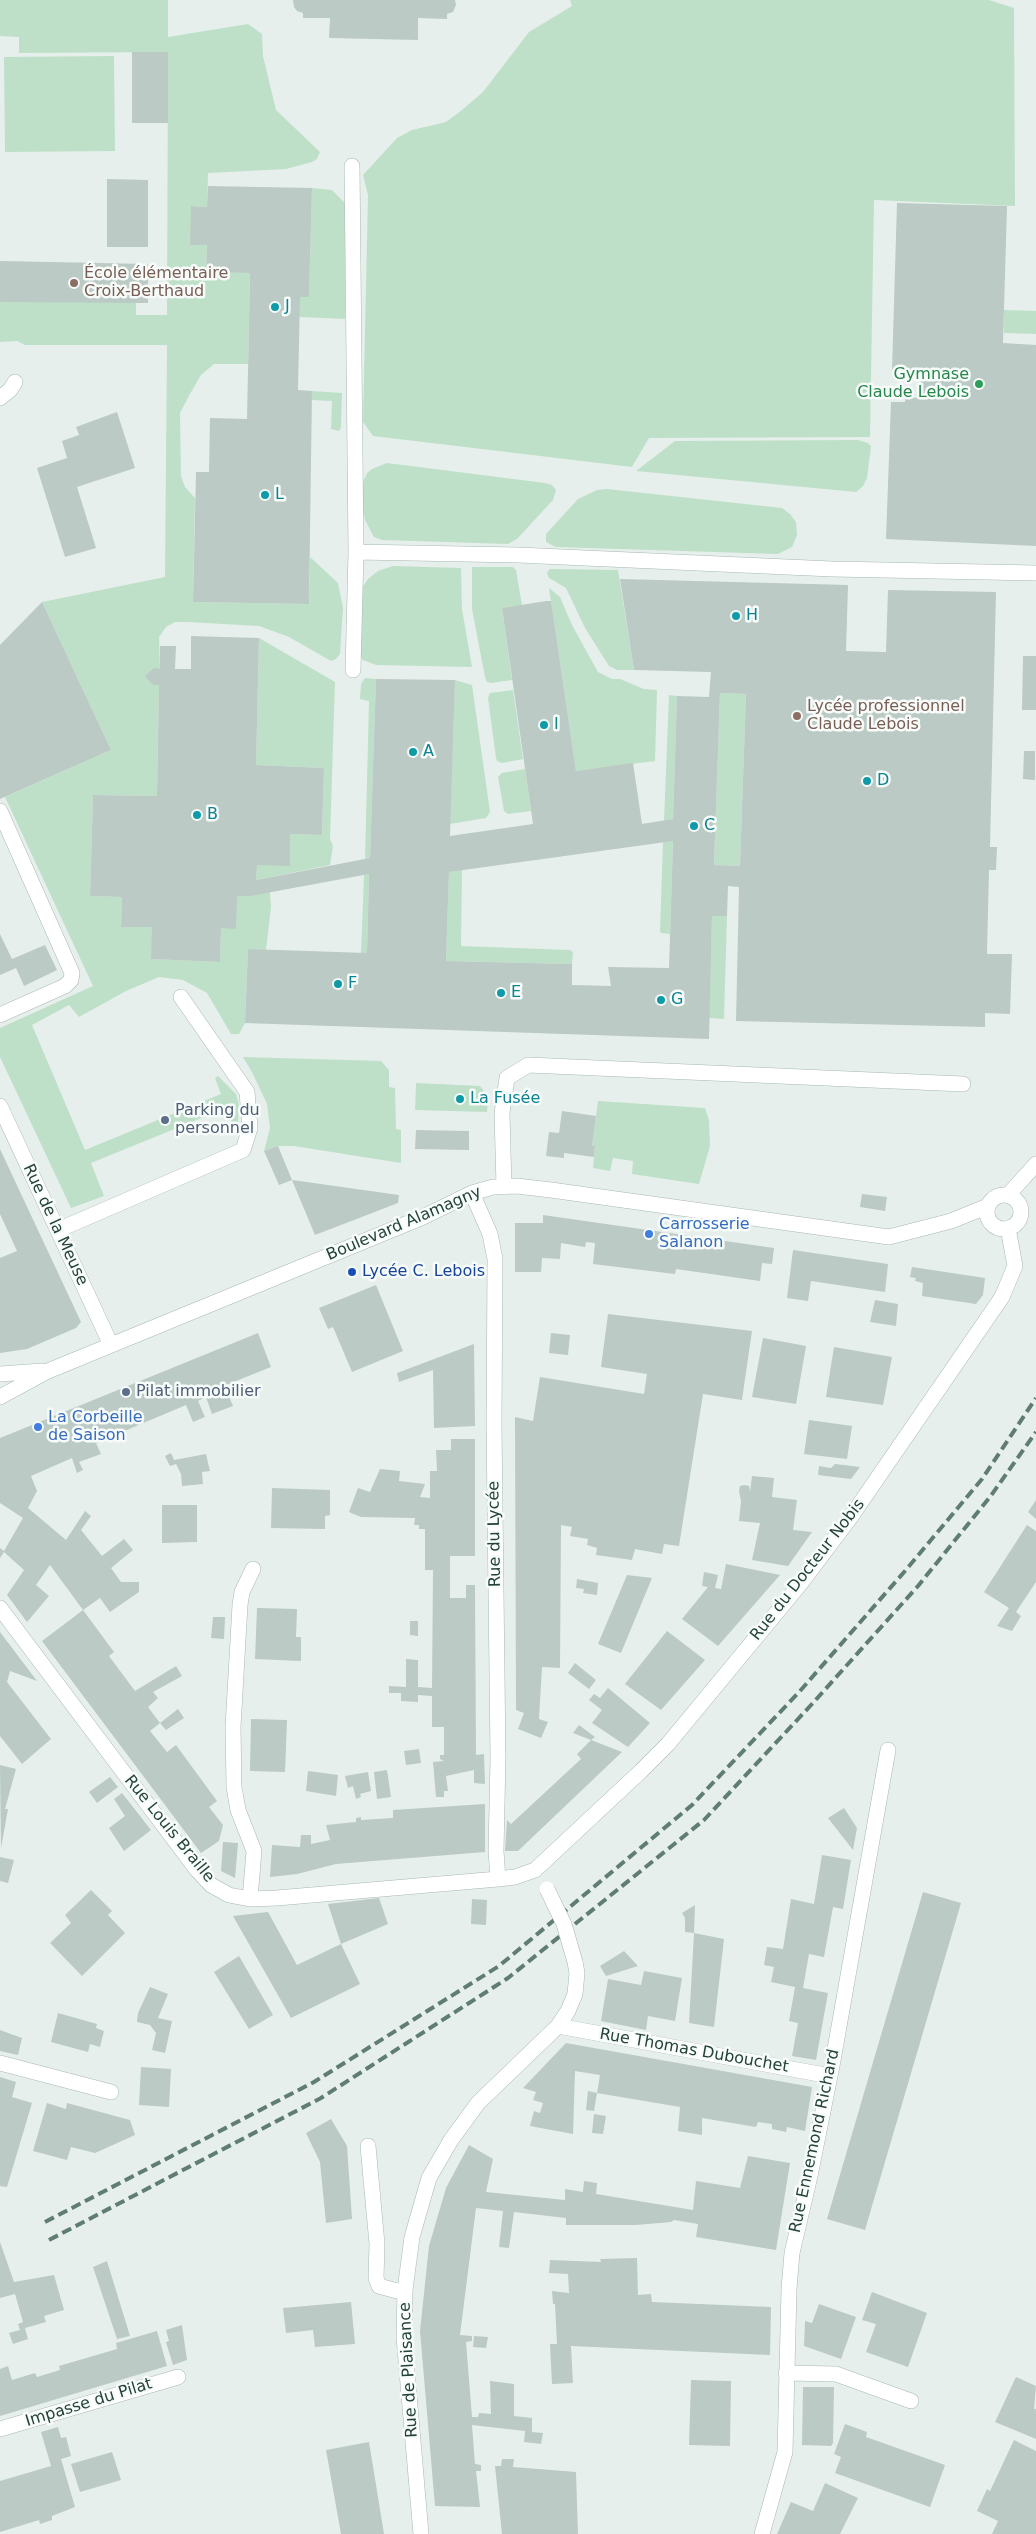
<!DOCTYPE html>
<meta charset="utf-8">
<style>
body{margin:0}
canvas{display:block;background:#e6efeb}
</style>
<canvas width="1036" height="2534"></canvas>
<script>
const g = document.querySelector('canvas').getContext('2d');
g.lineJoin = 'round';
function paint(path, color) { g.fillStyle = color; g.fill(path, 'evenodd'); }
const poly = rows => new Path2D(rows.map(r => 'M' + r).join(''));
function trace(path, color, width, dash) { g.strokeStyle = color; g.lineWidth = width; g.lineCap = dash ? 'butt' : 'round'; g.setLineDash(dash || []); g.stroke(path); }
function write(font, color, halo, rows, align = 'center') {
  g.font = font + ' "DejaVu Sans",sans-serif'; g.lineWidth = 5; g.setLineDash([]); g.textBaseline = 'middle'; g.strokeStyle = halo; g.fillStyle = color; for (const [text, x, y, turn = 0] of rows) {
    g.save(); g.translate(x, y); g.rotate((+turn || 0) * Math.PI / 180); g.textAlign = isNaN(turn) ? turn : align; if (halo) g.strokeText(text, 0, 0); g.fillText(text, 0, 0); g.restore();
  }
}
const green = poly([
 [0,0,168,0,168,37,248,24,262,34,263,56,276,110,320,152,317,159,312,162,286,169,208,173,207,207,191,206,191,245,207,245,206,271,250,273,248,364,214,364,201,375,190,394,180,413,181,476,185,487,195,498,193,602,309,604,310,557,338,583,343,608,340,654,336,659,331,661,289,637,259,626,187,622,175,622,166,627,159,637,160,669,154,669,159,685,157,796,93,795,90,896,122,897,121,927,152,927,152,959,220,962,221,928,237,896,270,892,271,907,266,950,248,949,245,1023,239,1034,231,1034,207,993,183,980,159,977,126,991,79,1017,69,1005,32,1025,85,1150,221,1094,215,1078,218,1076,236,1094,239,1105,238,1124,234,1128,226,1108,91,1163,104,1196,71,1208,0,1057,0,1028,93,986,5,797,111,750,42,602,165,577,167,345,25,345,17,341,0,342,0,302,136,302,136,315,167,315,168,52,19,53,19,37,0,36],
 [570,0,989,0,1014,8,1015,206,874,200,870,437,649,438,632,467,373,436,363,422,368,195,363,175,397,138,412,130,446,122,462,110,483,92,529,32,572,6],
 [114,56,115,151,5,152,4,57],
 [312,188,332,190,345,203,345,319,299,317,300,297,309,297],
 [1004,310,1036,311,1036,334,1004,333],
 [312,391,342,393,341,427,339,431,331,429,332,401,312,400],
 [858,440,868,443,871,446,867,478,863,486,856,492,636,471,675,441],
 [387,463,545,483,552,485,556,490,553,500,517,539,508,544,382,540,374,537,365,520,362,505,363,482,367,473,372,469],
 [607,489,782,508,790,514,796,522,797,535,792,547,778,554,556,547,546,542,546,534,578,499,597,490],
 [393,566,461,568,462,609,472,667,376,665,363,660,360,656,361,589,368,579,378,571],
 [472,567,513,567,516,570,522,605,502,608,512,680,491,683,487,682,485,677,472,609],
 [550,569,618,570,634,670,617,670,609,666,585,628,566,588,549,578,547,573],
 [549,588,560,597,572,625,598,672,612,679,620,679,644,689,657,690,655,761,576,771],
 [259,638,335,682,330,839,333,846,330,865,256,880,257,865,290,865,290,834,322,835,324,768,256,765],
 [365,678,376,679,370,858,365,859,369,701,360,699,361,684],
 [455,680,472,685,490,812,486,818,450,824],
 [513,690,523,759,502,763,497,761,496,758,488,698,490,693],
 [720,693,746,694,740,866,714,865],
 [669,695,677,696,673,819,664,821],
 [525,769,531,811,508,814,504,811,498,777,502,773],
 [673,841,670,934,661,933,660,931,663,842],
 [462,870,461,946,570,950,573,952,572,964,446,961,449,872],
 [369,874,367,953,361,953,364,875],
 [712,916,727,916,724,1019,709,1018],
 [243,1057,381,1061,389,1070,389,1087,395,1088,396,1129,401,1130,401,1163,294,1146,278,1146,264,1151,270,1128,267,1104,253,1074],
 [416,1083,480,1086,488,1096,487,1112,415,1110],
 [598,1101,705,1108,709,1120,710,1146,699,1184,632,1174,633,1161,613,1158,610,1171,593,1168,595,1147,592,1146]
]);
const building = poly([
 [293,0,455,0,456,5,453,12,447,14,447,19,418,18,418,40,329,38,330,18,303,18,303,13,297,11,294,7],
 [132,52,168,52,168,123,132,123],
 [107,179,148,180,148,247,107,247],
 [208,186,312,188,309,297,300,297,298,390,312,391,309,604,193,602,196,472,209,472,210,418,247,419,250,273,206,272,207,245,190,245,191,206,207,207],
 [897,203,1007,206,1003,343,1036,345,1036,546,886,539,891,402,905,402,906,397,921,398,921,371,892,370],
 [0,261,148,264,148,303,0,302],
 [117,412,135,468,77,487,96,548,65,557,37,468,67,458,62,441,79,435,76,427],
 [620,579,848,585,846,651,886,652,888,590,996,592,990,847,997,847,996,870,989,870,987,954,1012,954,1010,1014,985,1013,985,1027,736,1021,739,887,728,886,727,916,712,916,709,1039,245,1023,248,949,367,953,369,874,250,896,237,896,236,929,221,928,220,962,151,959,152,927,121,927,122,897,90,896,93,795,157,796,159,685,153,685,145,676,154,668,160,669,160,646,176,646,175,669,191,669,191,636,259,638,256,765,324,768,322,835,290,834,290,866,257,865,256,880,370,858,376,679,455,680,450,836,533,824,502,608,546,601,551,601,576,771,633,763,642,824,673,819,677,696,709,697,711,672,634,670],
 [720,693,746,694,740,866,714,865],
 [673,841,669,968,608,967,611,986,572,985,572,964,446,961,449,872],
 [42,602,111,750,0,799,0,645],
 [1023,656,1036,656,1036,710,1022,710],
 [1024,751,1035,751,1035,780,1023,779],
 [0,934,12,959,45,945,57,970,24,986,16,968,0,975],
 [562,1111,596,1116,592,1146,595,1146,594,1157,564,1153,564,1158,546,1156,549,1132,559,1133],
 [416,1130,469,1131,469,1150,415,1149],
 [278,1146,292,1180,279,1185,264,1151],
 [0,1149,81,1322,76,1328,27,1349,0,1353,0,1258,17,1251,0,1214],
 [292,1180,399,1195,398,1203,315,1235],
 [862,1194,887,1197,885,1211,860,1207],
 [543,1215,774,1248,772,1264,762,1263,760,1281,676,1269,675,1274,593,1264,595,1243,586,1242,585,1247,561,1243,560,1259,542,1258,541,1272,515,1272,515,1223,543,1223],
 [793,1250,888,1264,885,1292,811,1281,808,1301,787,1298],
 [912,1267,985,1278,983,1295,976,1304,922,1296,923,1283,915,1281,916,1278,910,1277],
 [376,1285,403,1351,352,1372,333,1327,328,1329,319,1308],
 [875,1300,898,1304,896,1326,870,1322],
 [608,1314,752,1331,744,1386,742,1400,703,1394,679,1546,664,1544,662,1554,635,1549,632,1560,596,1555,597,1548,587,1545,588,1539,570,1536,572,1527,561,1525,560,1668,542,1667,539,1719,548,1722,541,1738,518,1729,524,1713,516,1710,515,1417,533,1421,540,1377,644,1394,647,1374,601,1367],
 [258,1333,271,1367,221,1387,222,1391,226,1390,233,1406,212,1414,206,1397,198,1401,205,1417,193,1422,186,1405,96,1443,101,1454,79,1462,83,1470,77,1473,72,1458,31,1476,37,1491,28,1508,66,1540,85,1511,91,1516,81,1530,102,1556,124,1539,133,1550,111,1568,121,1582,139,1582,139,1592,110,1612,100,1598,83,1610,114,1652,109,1656,135,1691,176,1666,182,1676,153,1692,158,1698,148,1707,160,1723,150,1731,167,1752,176,1745,217,1801,209,1807,223,1825,219,1841,201,1853,42,1641,83,1610,50,1565,36,1585,49,1596,27,1622,7,1595,24,1570,4,1552,0,1558,0,1548,4,1551,23,1518,0,1503,0,1438],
 [551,1333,570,1335,568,1355,549,1353],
 [763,1338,806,1346,796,1404,752,1397],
 [474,1344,475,1426,434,1428,433,1370,399,1382,397,1373],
 [834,1347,892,1357,883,1405,826,1397],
 [809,1420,852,1426,847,1459,804,1454],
 [451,1439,475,1439,475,1556,450,1556,450,1598,466,1598,466,1585,475,1585,476,1755,484,1754,485,1784,474,1783,474,1770,446,1776,448,1791,444,1791,444,1797,436,1797,433,1762,444,1761,440,1759,440,1755,444,1755,444,1727,432,1727,432,1696,418,1695,418,1702,401,1701,401,1693,389,1693,389,1686,406,1687,406,1659,418,1660,418,1687,432,1688,433,1570,425,1570,425,1529,419,1529,419,1525,414,1525,415,1518,361,1517,349,1512,358,1488,370,1492,380,1469,400,1471,399,1481,425,1484,420,1497,430,1498,430,1471,437,1471,436,1450,451,1450],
 [171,1453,174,1460,206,1454,210,1471,202,1472,203,1484,182,1486,181,1474,176,1464,170,1466,165,1456],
 [835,1464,860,1467,851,1479,818,1475,819,1466,831,1468],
 [752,1476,774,1478,772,1497,797,1500,793,1530,812,1532,788,1566,752,1560,760,1523,739,1521,741,1501,739,1491,740,1486,745,1485,749,1486,750,1492],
 [272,1488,330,1490,330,1515,325,1516,325,1529,271,1528],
 [1036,1500,1036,1519,1028,1512],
 [162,1505,197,1505,197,1542,162,1543],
 [1027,1525,1036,1531,1036,1582,1016,1612,1021,1616,1012,1631,997,1626,1009,1608,984,1592],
 [726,1564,780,1575,718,1646,682,1619,708,1587,702,1586,704,1572,718,1575,715,1588,721,1589],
 [627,1575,652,1578,621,1653,598,1644],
 [577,1579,598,1583,597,1595,583,1593,584,1589,576,1588],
 [257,1608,297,1609,296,1637,301,1637,301,1661,255,1659],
 [213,1617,225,1617,224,1639,211,1638],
 [410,1621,418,1621,418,1636,410,1635],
 [667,1631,705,1660,661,1710,625,1684],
 [0,1632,37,1681,10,1671,7,1682,51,1739,22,1764,0,1736],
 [575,1663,596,1680,589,1689,568,1673],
 [608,1688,650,1723,628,1747,592,1723,602,1710,589,1700,594,1694,600,1698],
 [178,1709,184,1718,166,1730,160,1723],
 [251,1719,287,1720,285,1772,250,1771],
 [579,1725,595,1737,591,1740,573,1733],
 [591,1740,622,1752,518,1851,505,1851,507,1820,511,1824,581,1759,577,1754],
 [419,1749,421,1763,406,1765,404,1751],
 [0,1765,16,1769,5,1809,8,1809,1,1848],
 [387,1770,391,1797,377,1799,374,1772],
 [308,1771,338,1775,336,1796,306,1791],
 [368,1772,371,1791,360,1794,361,1797,356,1799,353,1786,348,1788,345,1776],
 [110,1777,118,1787,97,1803,89,1792],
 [122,1793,151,1830,124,1851,109,1828,125,1816,114,1799],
 [485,1804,485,1852,336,1864,297,1874,270,1877,272,1845,300,1847,301,1835,311,1835,311,1844,330,1840,326,1825,356,1822,356,1818,361,1817,361,1820,393,1818,393,1810],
 [844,1808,857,1828,853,1850,828,1818],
 [223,1842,238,1843,235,1878,221,1871],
 [822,1855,851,1860,843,1909,833,1907,824,1957,809,1954,803,1988,828,1993,816,2060,792,2056,798,2023,789,2021,795,1987,771,1982,774,1967,764,1965,767,1947,783,1949,791,1899,814,1904],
 [0,1857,14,1860,8,1883,0,1881],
 [91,1890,112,1911,108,1915,125,1933,82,1976,50,1943,71,1923,65,1915],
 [923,1892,961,1903,865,2230,827,2219],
 [379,1898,388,1924,341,1944,328,1904],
 [472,1899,487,1900,486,1925,471,1924],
 [695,1905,694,1933,724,1939,714,2027,689,2023,694,1933,685,1932,685,1918,682,1913],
 [268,1912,297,1965,341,1944,360,1984,291,2018,233,1916],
 [624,1951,638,1966,606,1976,600,1966],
 [239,1956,273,2015,249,2029,214,1972],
 [644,1971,682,1978,675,2021,648,2016,646,2030,601,2021,608,1979,641,1985],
 [150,1987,168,1994,158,2018,172,2021,165,2053,152,2050,156,2033,150,2025,137,2022,138,2013],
 [58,2013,97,2024,96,2028,104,2031,100,2047,90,2044,88,2052,51,2042],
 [0,2030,22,2038,18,2055,0,2051],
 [566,2043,812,2087,805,2131,787,2127,786,2132,772,2129,772,2124,758,2122,756,2127,702,2118,702,2135,678,2131,680,2107,597,2093,600,2075,575,2071,573,2134,530,2126,534,2111,540,2113,543,2103,533,2100,536,2092,523,2088],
 [141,2067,171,2069,169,2107,139,2105],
 [0,2077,16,2082,12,2097,32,2103,7,2187,0,2186],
 [588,2091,597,2093,594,2111,586,2110],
 [47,2103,66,2109,67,2103,130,2120,135,2135,95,2153,71,2147,67,2160,33,2151],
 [594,2114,606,2116,603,2134,592,2133],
 [331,2119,347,2146,352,2219,326,2223,320,2162,306,2133],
 [469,2145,493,2159,486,2192,565,2200,565,2189,583,2192,584,2181,597,2183,596,2194,693,2210,696,2181,740,2188,748,2156,790,2163,776,2250,696,2237,698,2224,674,2220,671,2222,636,2225,566,2225,566,2218,514,2212,509,2248,499,2247,503,2211,476,2208,460,2335,472,2336,472,2341,466,2342,472,2417,478,2417,479,2413,491,2414,490,2381,514,2384,514,2416,532,2418,532,2432,543,2433,541,2444,524,2442,525,2431,472,2425,475,2464,481,2465,481,2471,476,2471,480,2507,435,2506,420,2331,429,2246,446,2188],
 [0,2242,14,2282,54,2275,64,2310,44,2316,46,2322,25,2328,28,2339,13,2344,9,2333,20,2330,18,2324,23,2322,15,2294,0,2298],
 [637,2258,638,2295,651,2294,652,2302,771,2307,770,2355,571,2346,573,2383,552,2384,550,2344,557,2344,555,2304,553,2304,552,2291,569,2293,568,2274,549,2273,550,2260,601,2262,600,2259],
 [107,2261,130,2336,117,2339,93,2267],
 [872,2292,927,2313,908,2367,866,2352,876,2324,862,2320],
 [351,2302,355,2344,315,2347,313,2330,286,2333,283,2308],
 [819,2304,856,2317,841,2359,804,2346,805,2321,812,2323],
 [182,2325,187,2360,173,2365,166,2342,169,2341,166,2330],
 [157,2331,167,2366,0,2416,0,2369,8,2366,12,2380,35,2373,37,2377,60,2370,59,2366,117,2349,116,2343],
 [474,2336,488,2337,486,2348,473,2347],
 [1016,2377,1036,2386,1034,2409,1036,2409,1036,2439,995,2422],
 [691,2380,731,2381,730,2446,689,2445],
 [803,2387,834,2387,833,2443,831,2446,802,2445],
 [845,2424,867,2432,866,2437,945,2465,930,2507,835,2473,841,2457,834,2454],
 [58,2427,61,2438,66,2437,71,2456,61,2459,75,2507,52,2516,52,2520,40,2524,39,2520,0,2532,0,2481,51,2466,41,2432],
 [1014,2440,1036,2451,1036,2534,992,2534,998,2521,977,2511,987,2489,990,2491],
 [369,2442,384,2534,341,2534,326,2450],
 [112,2452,121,2480,80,2492,71,2464],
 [502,2459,514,2459,513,2467,576,2472,578,2534,502,2534,495,2466,501,2466],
 [825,2483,858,2498,840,2534,777,2534,791,2502,813,2511]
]);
const minor = poly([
 [352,166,356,552,353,670],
 [0,398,10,390,15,382],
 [356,552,518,555,832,569,1036,573],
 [0,811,72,973,71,980,65,986,0,1015],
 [0,1106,111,1345],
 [504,1187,502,1113,507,1078,528,1065,963,1084],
 [472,1193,490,1234,495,1259,494,1424,498,1758,496,1851,498,1879],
 [1008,1195,1036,1164],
 '987 1212a17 17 0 1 1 34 0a17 17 0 1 1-34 0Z',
 [58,1230,243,1150,250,1128,247,1092,181,997],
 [0,1374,42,1371],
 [0,1397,48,1371,423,1217,472,1193,493,1187,517,1186,551,1190,889,1237,951,1221,988,1206],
 [0,1608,197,1870,211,1885,229,1895,250,1899,277,1898,498,1879,515,1877,535,1870,641,1771,668,1744,801,1583,850,1518,1002,1297,1015,1266,1008,1228],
 [250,1899,254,1851,238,1810,234,1787,233,1727,240,1605,242,1592,253,1569],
 [558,2026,830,2076],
 [0,2063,111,2092],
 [368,2146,377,2244,376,2278,379,2286,397,2291,405,2290],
 [786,2373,836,2374,911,2401],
 [0,2429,178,2377],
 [421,2534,404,2337,405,2290,412,2237,429,2178,451,2140,478,2103,558,2026,568,2011,575,1994,577,1973,575,1962],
 [762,2534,785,2452,789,2289,792,2253,810,2176,832,2066,888,1750]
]);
const rail = poly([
 [45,2222,314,2082,499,1966,692,1805,800,1691,905,1571,982,1479,1036,1398],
 [49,2240,321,2098,508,1978,704,1820,812,1704,918,1586,990,1497,1036,1432]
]);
const minorBridge = poly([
 [547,1889,564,1924,575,1962]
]);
const markers = [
 [74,283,5,"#8d6e63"],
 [275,307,5,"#0f9aa8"],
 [979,384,5,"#2e9e5b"],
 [265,495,5,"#0f9aa8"],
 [736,616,5,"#0f9aa8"],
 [797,716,5,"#8d6e63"],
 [544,725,5,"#0f9aa8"],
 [413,752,5,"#0f9aa8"],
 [867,781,5,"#0f9aa8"],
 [197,815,5,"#0f9aa8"],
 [694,826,5,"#0f9aa8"],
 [338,984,5,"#0f9aa8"],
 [501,993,5,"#0f9aa8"],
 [661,1000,5,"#0f9aa8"],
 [460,1099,5,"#0f9aa8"],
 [165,1120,5,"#5c6f8a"],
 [649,1234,5,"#3f7fe0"],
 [352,1272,5,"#1a4fb4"],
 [126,1392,5,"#5c6f8a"],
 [38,1427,5,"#3f7fe0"]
];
const educationNames = [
 ["École élémentaire",84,274],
 ["Croix-Berthaud",84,292],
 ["Lycée professionnel",807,707],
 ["Claude Lebois",807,725]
];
const cultureNames = [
 ["J",285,307],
 ["L",275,495],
 ["H",746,616],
 ["I",554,725],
 ["A",423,752],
 ["D",877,781],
 ["B",207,815],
 ["C",704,826],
 ["F",348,984],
 ["E",511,993],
 ["G",671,1000],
 ["La Fusée",470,1099]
];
const leisureNames = [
 ["Gymnase",969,375],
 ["Claude Lebois",969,393]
];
const serviceNames = [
 ["Parking du",175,1111],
 ["personnel",175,1129],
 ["Pilat immobilier",136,1392]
];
const streetNames = [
 ["Boulevard Alamagny",404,1224,-23],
 ["Rue de la Meuse",55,1225,65],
 ["Rue du Lycée",495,1534,-91],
 ["Rue du Docteur Nobis",808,1570,-52],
 ["Rue Louis Braille",169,1829,51],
 ["Rue Thomas Dubouchet",694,2051,10],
 ["Rue Ennemond Richard",815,2141,-78],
 ["Rue de Plaisance",409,2370,-93],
 ["Impasse du Pilat",89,2403,-17]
];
const shopNames = [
 ["Carrosserie",659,1225],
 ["Salanon",659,1243],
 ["La Corbeille",48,1418],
 ["de Saison",48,1436]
];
const transitNames = [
 ["Lycée C. Lebois",362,1272]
];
paint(green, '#bfe0c8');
paint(building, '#bbcac4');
trace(minor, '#a8b8b2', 16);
trace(minor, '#fff', 15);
trace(rail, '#5f7d75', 4, [10, 5]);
trace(minorBridge, '#a8b8b2', 16, []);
trace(minorBridge, '#fff', 15);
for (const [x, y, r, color] of markers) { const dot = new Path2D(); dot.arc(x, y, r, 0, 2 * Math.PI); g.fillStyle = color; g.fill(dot); trace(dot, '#f7fbf9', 2); }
write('16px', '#785e54', '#f7fbf9', educationNames, 'left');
write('16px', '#0d838f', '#f7fbf9', cultureNames, 'left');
write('16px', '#27864d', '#f7fbf9', leisureNames, 'right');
write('16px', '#4e5e75', '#f7fbf9', serviceNames, 'left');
write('16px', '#24423a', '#f7fbf9', streetNames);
write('16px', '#366cbe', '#f7fbf9', shopNames, 'left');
write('16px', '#164399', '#f7fbf9', transitNames, 'left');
</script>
